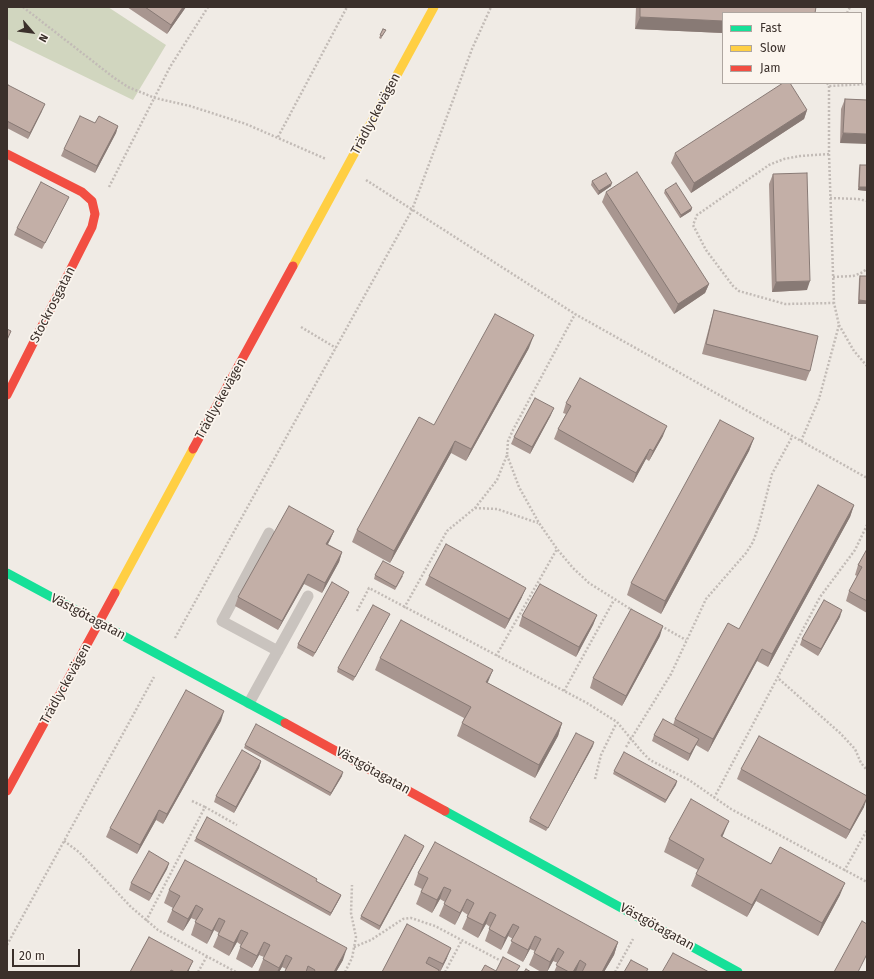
<!DOCTYPE html>
<meta charset="utf-8">
<style>
body{margin:0}
#map{position:relative;width:874px;height:979px;overflow:hidden;background:#f0ebe5;font-family:"Fira Sans",sans-serif}
canvas{display:block}
.frame{position:absolute;inset:0;border:8px solid #3b302b;pointer-events:none}
.legend{position:absolute;left:722px;top:12px;width:140px;height:72px;box-sizing:border-box;background:#fbf5ee;border:1px solid #aea6a0;margin:0;padding:5px 7px;list-style:none;font-size:12px;color:#3b302b}
.legend li{display:flex;align-items:center;gap:8px;height:20px}
.legend b{width:20px;border:1px solid #aea6a0}
.north{position:absolute;left:12px;top:12px;width:40px;height:40px;-webkit-text-stroke:3px #fbf5ee;paint-order:stroke;rotate:118deg;font-size:11px;font-weight:700;line-height:16px;text-align:center;color:#3b302b}
.north::after{content:'';display:block;margin:auto;width:14px;height:18px;background:#3b302b;clip-path:polygon(50% 0,100% 100%,50% 72%,0 100%)}
.scale{position:absolute;left:12px;top:949px;width:68px;height:18px;box-sizing:border-box;border:2px solid #3b302b;border-top:0;padding-left:5px;font-size:12px;line-height:14px;white-space:nowrap;color:#3b302b;-webkit-text-stroke:3px #fbf5ee;paint-order:stroke}
</style>
<div id="map">
<canvas width="874" height="979"></canvas>
<div class="frame"></div>
<ul class="legend">
<li><b style="height:5px;background:#16e098"></b>Fast</li>
<li><b style="height:5px;background:#ffcf43"></b>Slow</li>
<li><b style="height:5px;background:#f24e42"></b>Jam</li>
</ul>
<div class="north">N</div>
<div class="scale">20 m</div>
</div>
<script>
const g = document.querySelector('canvas').getContext('2d');
g.lineJoin = 'round';
function paint(path, color) { g.fillStyle = color; g.fill(path, 'evenodd'); }
const poly = rows => new Path2D(rows.map(r => 'M' + r).join(''));
function trace(path, color, width, dash) { g.strokeStyle = color; g.lineWidth = width; g.lineCap = dash ? 'butt' : 'round'; g.setLineDash(dash || []); g.stroke(path); }
function write(font, color, halo, rows, align = 'center') {
  g.font = font + ' "Fira Sans",sans-serif'; g.lineWidth = 3.5; g.setLineDash([]); g.textBaseline = 'middle'; g.strokeStyle = halo; g.fillStyle = color; for (const [text, x, y, turn = 0] of rows) {
    g.save(); g.translate(x, y); g.rotate((+turn || 0) * Math.PI / 180); g.textAlign = isNaN(turn) ? turn : align; if (halo) g.strokeText(text, 0, 0); g.fillText(text, 0, 0); g.restore();
  }
}
const green = poly([
 [7,7,108,7,166,45,133,100,7,39]
]);
const path = poly([
 [23,7,113,77,128,87,155,98,190,106,246,124,326,159],
 [847,13,850,7],
 [827,83,829,86,867,84],
 [278,137,347,7],
 [829,154,800,156,784,159,769,165,697,215,693,225,706,250,733,286,739,291,785,304,834,303],
 [366,180,575,314,867,478],
 [109,187,170,67,208,7],
 [830,198,858,199,867,201],
 [833,277,853,276,861,273,867,269],
 [839,325,854,351,867,366],
 [301,327,336,348],
 [801,441,819,399,839,325,834,303,829,154,829,86],
 [507,455,519,487,539,523,557,549,573,568,589,583,632,610],
 [475,508,497,509,538,523],
 [404,608,447,531,475,508,497,480,507,455,508,441,513,430,575,314],
 [357,611,369,588,587,703,617,722,642,752,650,760,689,780,731,809,867,882],
 [661,626,686,640],
 [175,638,412,210,472,49,491,7],
 [496,656,557,549],
 [779,679,840,733,855,749,861,763,867,770],
 [564,691,614,600],
 [626,747,671,674,706,599,746,553,753,542,758,528,772,474,792,437],
 [595,779,601,755,616,724],
 [714,798,820,597,855,550,867,525],
 [192,801,205,807],
 [64,841,79,852,131,907,158,930,236,972],
 [844,871,867,830],
 [146,921,205,807,237,825],
 [7,945,154,677],
 [354,947,371,940,403,919,411,918,435,926,503,962],
 [198,972,207,956],
 [345,972,352,958,356,937,351,913,352,885],
 [445,972,462,940],
 [615,972,633,939]
]);
const lane = poly([
 [269,533,222,621,278,651],
 [249,703,308,596]
]);
const fast = poly([
 [7,573,285,723],
 [445,811,738,972]
]);
const slow = poly([
 [293,266,434,7],
 [115,593,193,449]
]);
const jam = poly([
 [7,154,82,192,92,201,95,214,92,227,7,395],
 [193,449,293,266],
 [285,723,445,811],
 [7,791,115,593]
]);
const wall = poly([
 [127,7,186,7,167,34],
 [636,7,816,7,723,13,723,33,635,29],
 [383,29,384,33,381,39,379,38],
 [7,87,42,111,28,139,7,128],
 [845,99,867,100,840,143,841,109],
 [807,110,804,119,691,193,671,163,675,153],
 [95,123,118,126,116,133,95,173,61,156,64,149],
 [860,165,867,165,867,191,858,190,859,168],
 [773,174,807,290,772,292,769,184],
 [592,181,611,186,598,195,591,185],
 [665,190,692,208,691,211,680,218,664,193],
 [606,192,709,284,705,293,674,314,602,202],
 [66,203,42,249,14,235,17,228],
 [860,276,867,304,858,304,859,279],
 [714,310,810,371,806,381,702,354,711,320],
 [529,348,466,461,451,453,390,563,352,542,357,530,434,425],
 [566,403,663,436,649,461,646,459,633,483,554,439,558,429,566,414,563,413],
 [551,415,530,454,511,444,514,437],
 [754,438,749,451,661,614,627,595,631,583],
 [854,505,850,517,768,667,757,661,708,752,696,745,688,761,652,741,654,735,673,725,675,719,739,629],
 [334,531,330,540,328,544,342,552,339,562,322,593,304,584,278,630,235,606,238,597],
 [867,549,867,613,846,601,849,591,857,576,855,575,858,565],
 [375,575,403,576,395,590,374,579],
 [429,576,522,597,505,629,425,585],
 [348,595,313,657,297,648,298,644],
 [597,615,593,625,576,657,519,626,522,616],
 [840,617,818,656,800,645,802,639],
 [388,618,353,681,337,672,338,668],
 [660,636,622,706,590,688,593,678],
 [380,658,488,683,562,723,558,736,535,778,457,736,462,723,464,718,375,670],
 [221,721,163,824,156,820,137,854,106,837,110,828],
 [245,745,342,776,330,796,244,748],
 [593,746,546,831,529,822,530,818],
 [261,761,259,768,234,813,214,802,216,796],
 [741,769,864,807,846,839,737,779],
 [614,771,677,781,665,803,613,774],
 [724,833,722,837,771,864,840,895,818,936,756,901,747,917,691,886,696,874,698,870,664,852,669,839],
 [196,838,316,881,341,895,340,898,330,916,194,841],
 [423,849,379,930,360,919,361,916],
 [169,863,167,869,149,901,129,890,131,883],
 [418,873,618,942,614,955,604,972,554,972,558,963,553,961,547,972,541,972,529,965,535,951,530,949,523,962,507,953,513,939,508,936,501,950,485,941,490,927,486,924,478,938,462,929,468,915,462,911,455,925,439,916,445,902,440,899,432,913,416,904,422,889,414,885],
 [169,890,343,960,336,972,285,972,286,969,282,967,279,972,258,972,264,957,259,955,252,968,236,959,241,945,237,942,229,956,213,947,219,933,214,930,207,944,191,935,196,920,191,918,183,931,167,922,173,908,164,903],
 [407,924,447,958,440,972,382,972],
 [149,937,189,970,188,972,130,972]
]);
const shadedWall = poly([
 [183,7,186,7,167,34,171,25],
 [640,17,723,21,723,33,635,29],
 [45,104,42,111,28,139,30,133],
 [807,110,804,119,691,193,694,183],
 [118,126,116,133,95,173,97,166],
 [843,133,867,134,867,144,840,143],
 [612,183,611,186,598,195,599,191],
 [859,187,867,187,867,191,858,190],
 [692,208,691,211,680,218,681,215],
 [810,281,807,290,772,292,776,282],
 [709,284,705,293,674,314,678,304],
 [859,300,867,301,867,304,858,304],
 [534,335,529,348,466,461,471,449],
 [554,408,551,415,530,454,532,447],
 [667,426,663,436,649,461,653,451],
 [754,438,749,451,661,614,665,601],
 [455,441,451,453,390,563,394,551],
 [650,449,646,459,633,483,636,473],
 [854,505,850,517,768,667,772,654],
 [334,531,330,540,323,553,326,544],
 [342,552,339,562,322,593,325,583],
 [308,574,304,584,278,630,282,621],
 [526,588,522,597,505,629,509,619],
 [349,592,348,595,313,657,315,653],
 [842,610,840,617,818,656,821,649],
 [390,614,388,618,353,681,355,677],
 [597,615,593,625,576,657,579,647],
 [663,626,660,636,622,706,626,696],
 [762,649,757,661,708,752,713,739],
 [493,670,488,682,482,695,486,682],
 [224,711,221,721,163,824,167,814],
 [562,723,558,736,535,778,539,765],
 [699,739,688,761,690,754],
 [594,742,593,746,546,831,548,828],
 [261,761,259,768,234,813,236,807],
 [343,772,342,776,330,796,331,793],
 [677,781,676,785,665,803,666,800],
 [867,798,864,807,846,839,850,830],
 [159,810,156,820,137,854,140,845],
 [729,821,724,833,716,849,721,836],
 [424,846,423,849,379,930,380,926],
 [169,863,167,869,149,901,152,894],
 [845,883,840,895,818,936,822,923],
 [444,887,440,899,432,913,437,900],
 [761,889,756,901,747,917,752,905],
 [341,895,340,898,330,916,331,913],
 [467,899,462,911,455,925,460,913],
 [196,905,191,918,183,931,188,919],
 [490,912,486,924,478,938,483,925],
 [219,918,214,930,207,944,212,931],
 [513,924,508,936,501,950,505,938],
 [241,930,237,942,229,956,234,943],
 [535,936,530,949,523,962,528,950],
 [264,942,259,955,252,968,257,956],
 [618,942,614,955,604,972,602,972],
 [347,948,343,960,336,972,334,972],
 [451,948,447,958,440,972,443,964],
 [558,948,553,961,547,972,550,962],
 [286,955,282,967,279,972,277,972,279,968],
 [580,960,576,972,573,972],
 [193,961,189,970,188,972,187,972]
]);
const building = poly([
 [145,7,183,7,171,25,145,7],
 [640,7,816,7,815,13,723,13,723,21,640,17,640,7],
 [383,29,386,30,382,36,380,35,383,29],
 [783,83,790,83,807,110,694,183,675,153,783,83],
 [8,85,45,104,30,133,7,121,7,87,8,85],
 [845,99,867,100,867,134,843,133,845,99],
 [80,116,95,123,99,116,118,126,97,166,64,149,80,116],
 [860,165,867,165,867,187,859,187,860,165],
 [637,172,709,284,678,304,606,192,637,172],
 [606,173,612,183,599,191,592,181,606,173],
 [807,173,810,281,776,282,773,174,807,173],
 [41,182,69,197,45,243,17,228,41,182],
 [676,183,692,208,681,215,665,190,676,183],
 [860,276,867,276,867,301,859,300,860,276],
 [714,310,818,336,810,371,706,344,714,310],
 [495,314,534,335,471,449,455,441,394,551,357,530,419,417,434,425,495,314],
 [7,329,11,331,7,340,7,329],
 [580,378,667,426,653,451,650,449,636,473,558,429,571,406,566,403,580,378],
 [535,398,554,408,532,447,514,437,535,398],
 [720,420,754,438,665,601,631,583,720,420],
 [818,485,854,505,772,654,762,649,713,739,675,719,728,623,739,629,818,485],
 [289,506,334,531,326,544,342,552,325,583,308,574,282,621,238,597,289,506],
 [446,544,526,588,509,619,429,576,446,544],
 [867,549,867,601,849,591,862,567,858,565,867,549],
 [383,561,404,572,396,587,375,575,383,561],
 [332,582,349,592,315,653,298,644,332,582],
 [540,584,597,615,579,647,522,616,540,584],
 [824,600,842,610,821,649,802,639,824,600],
 [373,605,390,614,355,677,338,668,373,605],
 [631,609,663,626,626,696,593,678,631,609],
 [401,620,493,670,486,682,562,723,539,765,462,723,471,707,380,658,401,620],
 [186,690,224,711,167,814,159,810,140,845,110,828,186,690],
 [663,719,699,739,690,754,654,735,663,719],
 [256,724,343,772,331,793,245,745,256,724],
 [576,733,594,742,548,828,530,818,576,733],
 [759,736,867,796,867,798,850,830,741,769,759,736],
 [242,750,261,761,236,807,216,796,242,750],
 [624,752,677,781,666,800,614,771,624,752],
 [691,799,729,821,721,836,771,864,780,847,845,883,822,923,761,889,752,905,696,874,704,859,669,839,691,799],
 [207,817,317,879,316,881,341,895,331,913,196,838,207,817],
 [405,835,424,846,380,926,361,916,405,835],
 [435,842,618,942,602,972,582,972,586,964,580,960,573,972,569,972,556,965,564,952,558,948,550,962,534,953,541,939,535,936,528,950,511,941,519,927,513,924,505,938,489,929,496,915,490,912,483,925,467,917,474,903,467,899,460,913,444,904,451,890,444,887,437,900,421,892,428,878,418,873,435,842],
 [149,851,169,863,152,894,131,883,149,851],
 [185,860,347,948,334,972,314,972,315,970,308,966,306,972,286,972,285,971,292,958,286,955,279,968,263,959,270,945,264,942,257,956,240,947,248,933,241,930,234,943,218,935,225,921,219,918,212,931,195,922,203,909,196,905,188,919,172,910,180,896,169,890,185,860],
 [862,921,867,924,867,954,858,972,834,972,862,921],
 [407,924,451,948,443,964,429,957,426,963,439,970,438,972,382,972,407,924],
 [149,937,193,961,187,972,175,972,171,970,170,972,130,972,149,937],
 [673,953,709,972,662,972,673,953],
 [503,957,520,966,516,972,481,972,485,965,496,971,503,957],
 [631,960,648,969,646,972,624,972,631,960],
 [526,969,531,972,524,972,526,969]
]);
const streetNames = [
 ["Trädlyckevägen",376,114,-62],
 ["Stockrosgatan",53,305,-63],
 ["Trädlyckevägen",221,399,-61],
 ["Västgötagatan",88,617,28],
 ["Trädlyckevägen",66,684,-61],
 ["Västgötagatan",373,771,29],
 ["Västgötagatan",657,927,29]
];
paint(green, '#d1d6bf');
trace(path, '#c2bbb6', 2.5, [2, 2]);
trace(lane, '#c9c3be', 11);
trace(fast, '#16e098', 9);
trace(slow, '#ffcf43', 9);
trace(jam, '#f24e42', 9);
paint(wall, '#a89690');
paint(shadedWall, '#887a75');
paint(building, '#c3afa7');
trace(building, '#887a75', 1);
write('13px', '#3b302b', '#fbf5ee', streetNames);
</script>
